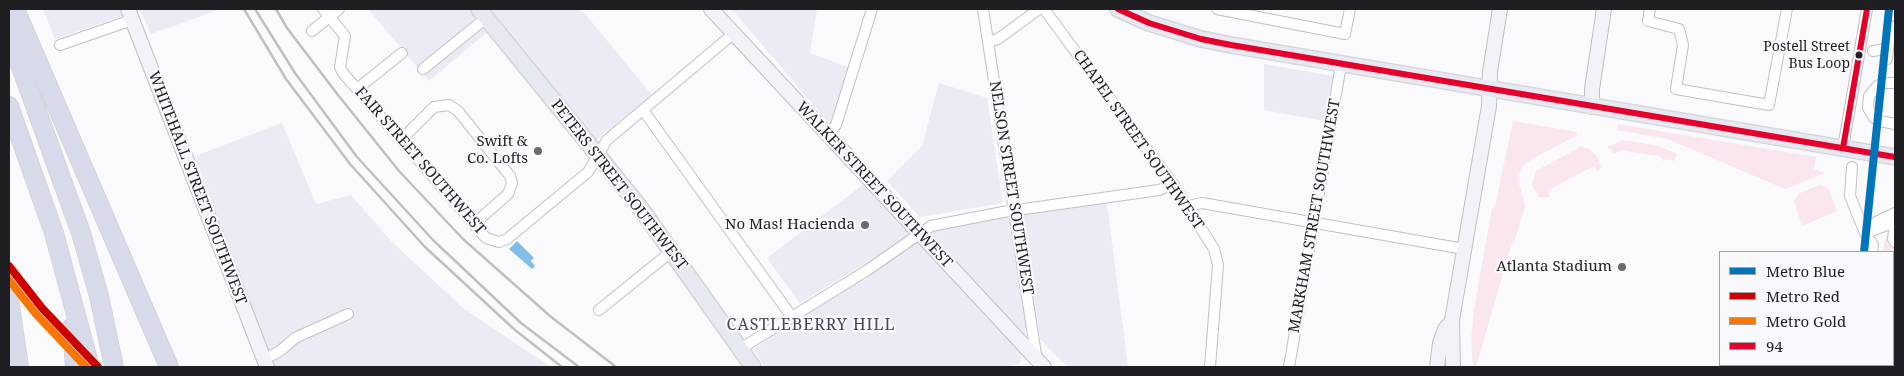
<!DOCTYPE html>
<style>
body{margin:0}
#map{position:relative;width:1904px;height:376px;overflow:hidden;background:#faf9fc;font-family:"Noto Serif",serif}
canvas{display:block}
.frame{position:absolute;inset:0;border:10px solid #1f1e23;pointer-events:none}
.legend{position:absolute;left:1719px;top:251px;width:175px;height:115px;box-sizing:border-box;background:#f9f8fd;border:1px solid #a2a1a6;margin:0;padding:6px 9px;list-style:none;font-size:15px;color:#1f1e23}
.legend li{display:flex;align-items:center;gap:10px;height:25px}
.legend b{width:25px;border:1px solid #a2a1a6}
</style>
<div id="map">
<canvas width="1904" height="376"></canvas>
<div class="frame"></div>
<ul class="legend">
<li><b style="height:6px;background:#0274ba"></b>Metro Blue</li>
<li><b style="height:6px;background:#c00"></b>Metro Red</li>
<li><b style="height:6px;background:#f67705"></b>Metro Gold</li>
<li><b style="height:6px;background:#e4002b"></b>94</li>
</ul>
</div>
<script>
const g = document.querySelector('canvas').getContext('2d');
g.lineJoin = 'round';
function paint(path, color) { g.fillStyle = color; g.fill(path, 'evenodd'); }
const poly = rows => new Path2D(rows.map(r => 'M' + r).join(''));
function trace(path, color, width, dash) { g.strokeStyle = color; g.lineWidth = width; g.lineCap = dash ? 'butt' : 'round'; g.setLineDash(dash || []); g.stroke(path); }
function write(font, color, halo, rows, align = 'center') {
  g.font = font + ' "Noto Serif",serif'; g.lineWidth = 4.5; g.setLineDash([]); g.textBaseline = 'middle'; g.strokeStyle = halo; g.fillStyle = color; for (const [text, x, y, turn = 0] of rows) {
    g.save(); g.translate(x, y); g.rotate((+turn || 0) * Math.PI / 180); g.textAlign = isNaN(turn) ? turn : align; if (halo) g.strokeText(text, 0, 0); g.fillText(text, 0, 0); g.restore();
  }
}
const built = poly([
 [43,9,218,9,218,10,151,34,140,10,55,39],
 [368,9,475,9,491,29,429,81],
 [491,9,581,9,652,95,595,141],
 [729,9,817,9,810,53,851,68,832,123,827,121,735,13],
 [1264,64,1333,76,1325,121,1264,110],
 [939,83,987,98,1003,203,920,217,887,181,922,146],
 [282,123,316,204,351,195,391,241,463,308,551,367,273,367,195,156],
 [864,184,912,235,800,303,767,258],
 [1107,203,1128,367,1067,367,1040,339,1022,214],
 [1009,216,1026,325,1020,363,1010,367,765,367,753,349,939,228]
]);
const green = poly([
 [1513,121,1577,132,1577,135,1527,162,1521,168,1518,180,1525,206,1514,242,1512,242,1476,367,1473,367,1471,340,1474,310,1492,208,1495,207],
 [1618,124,1816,157,1814,169,1825,173,1785,189,1668,139,1617,130],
 [1623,140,1659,146,1677,154,1674,161,1669,159,1663,161,1660,156,1624,151,1614,153,1607,147],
 [1580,147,1589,149,1596,155,1601,167,1600,170,1597,171,1594,166,1550,189,1548,190,1550,197,1539,197,1532,185,1536,171],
 [1819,185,1828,188,1837,211,1802,226,1794,201,1798,194],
 [1886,235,1895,248,1895,367,1892,365,1893,252,1883,252]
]);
const water = poly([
 [517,241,534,258,531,261,535,266,532,269,509,249]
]);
const street = poly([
 [323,9,345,36,340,67,343,73,486,238,499,242,507,239,588,172,607,140,733,34],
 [983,9,1037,361],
 [1044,9,1173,184,1214,249,1218,265,1210,367],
 [1217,9,1345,34,1350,9],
 [1650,9,1648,21,1679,29,1683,45,1676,89,1769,105,1787,9],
 [312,31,339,9],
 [988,42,998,39,1039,9],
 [60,45,132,20],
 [1873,51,1885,49],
 [1887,59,1890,31,1895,26],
 [423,69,486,18],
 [1895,83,1884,83,1877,86,1869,96,1868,108,1874,118,1880,121,1895,124],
 [357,89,402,53],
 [643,110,792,317],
 [827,135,836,125,872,9],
 [401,140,434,107,449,105,458,111,510,176,512,183,508,194,474,224],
 [1843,148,1867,9],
 [1852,167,1850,196,1865,233,1873,245,1872,252],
 [1188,206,1202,203,1464,249],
 [1895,224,1893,239,1895,242],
 [1868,232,1895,222],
 [1865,233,1872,224,1895,213],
 [1893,291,1895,282],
 [599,310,672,251],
 [740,349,866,271,931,226,1003,212,1159,190,1173,184],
 [264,359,280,351,295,338,348,314],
 [1289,367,1341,65],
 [1854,367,1854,365]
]);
const secondary = poly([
 [128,9,267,367],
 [711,9,1044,367],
 [1592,107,1592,89,1604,9],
 [1437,367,1440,343,1445,329,1452,321],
 [1453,367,1452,320,1489,106,1490,72,1500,9]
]);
const primary = poly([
 [479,9,639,206,753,367],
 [1118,9,1149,23,1201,39,1231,45,1895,157]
]);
const highway = poly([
 [15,9,169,367],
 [9,34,81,233,99,296,114,367],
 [9,106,54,233,90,367],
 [9,298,19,367],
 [72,327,75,367]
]);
const rail = poly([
 [244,9,286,79,350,164,425,247,515,330,562,367],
 [255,9,295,73,357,157,433,240,521,323,579,367],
 [276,9,287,28,338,95,399,171,463,239,550,316,616,367]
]);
const bus1 = poly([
 [1118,9,1149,23,1201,39,1231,45,1895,157],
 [1843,148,1867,9]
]);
const metro1 = poly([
 [1864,252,1889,9]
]);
const metro2 = poly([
 [9,266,42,308,98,367]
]);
const metro3 = poly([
 [9,280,36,314,86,367]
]);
const markers = [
 [1859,55,4.5,"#1f1e23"],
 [538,151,5,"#6c6b6f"],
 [865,225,5,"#6c6b6f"],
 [1622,267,5,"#6c6b6f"]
];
const busNames = [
 ["Postell Street",1850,47],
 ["Bus Loop",1850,64]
];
const streetNames = [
 ["CHAPEL STREET SOUTHWEST",1138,140,55],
 ["FAIR STREET SOUTHWEST",420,161,49],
 ["PETERS STREET SOUTHWEST",619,185,52],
 ["WALKER STREET SOUTHWEST",874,185,47],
 ["WHITEHALL STREET SOUTHWEST",197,188,69],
 ["NELSON STREET SOUTHWEST",1011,188,81],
 ["MARKHAM STREET SOUTHWEST",1315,216,-80]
];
const poiNames = [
 ["Swift &",528,142],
 ["Co. Lofts",528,159],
 ["No Mas! Hacienda",855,225],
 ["Atlanta Stadium",1612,267]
];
const neighbourhoodNames = [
 ["CASTLEBERRY HILL",811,325]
];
paint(built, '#eceaf4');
paint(green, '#f9e6ef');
paint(water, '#83bee9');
trace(street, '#c1c0c3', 12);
trace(secondary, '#c1c0c3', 16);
trace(primary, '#d5d4d7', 18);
trace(highway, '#d5d4d7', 20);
trace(street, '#fefeff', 10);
trace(secondary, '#f2f3f8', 14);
trace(primary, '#e6e9f1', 15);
trace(highway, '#d7dae8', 18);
trace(rail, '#c0c0c0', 2.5);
trace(bus1, '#e4002b', 6);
trace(metro1, '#0274ba', 8);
trace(metro2, '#c00', 8);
trace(metro3, '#f67705', 8);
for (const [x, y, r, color] of markers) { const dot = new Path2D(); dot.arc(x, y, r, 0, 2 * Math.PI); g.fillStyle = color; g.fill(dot); trace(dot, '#f9f8fd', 2); }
write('14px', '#1f1e23', '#f9f8fd', busNames, 'right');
write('15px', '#1f1e23', '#f9f8fd', streetNames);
write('15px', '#1f1e23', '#f9f8fd', poiNames, 'right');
g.letterSpacing = '1px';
write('16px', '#494651', '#f9f8fd', neighbourhoodNames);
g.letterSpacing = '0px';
</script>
